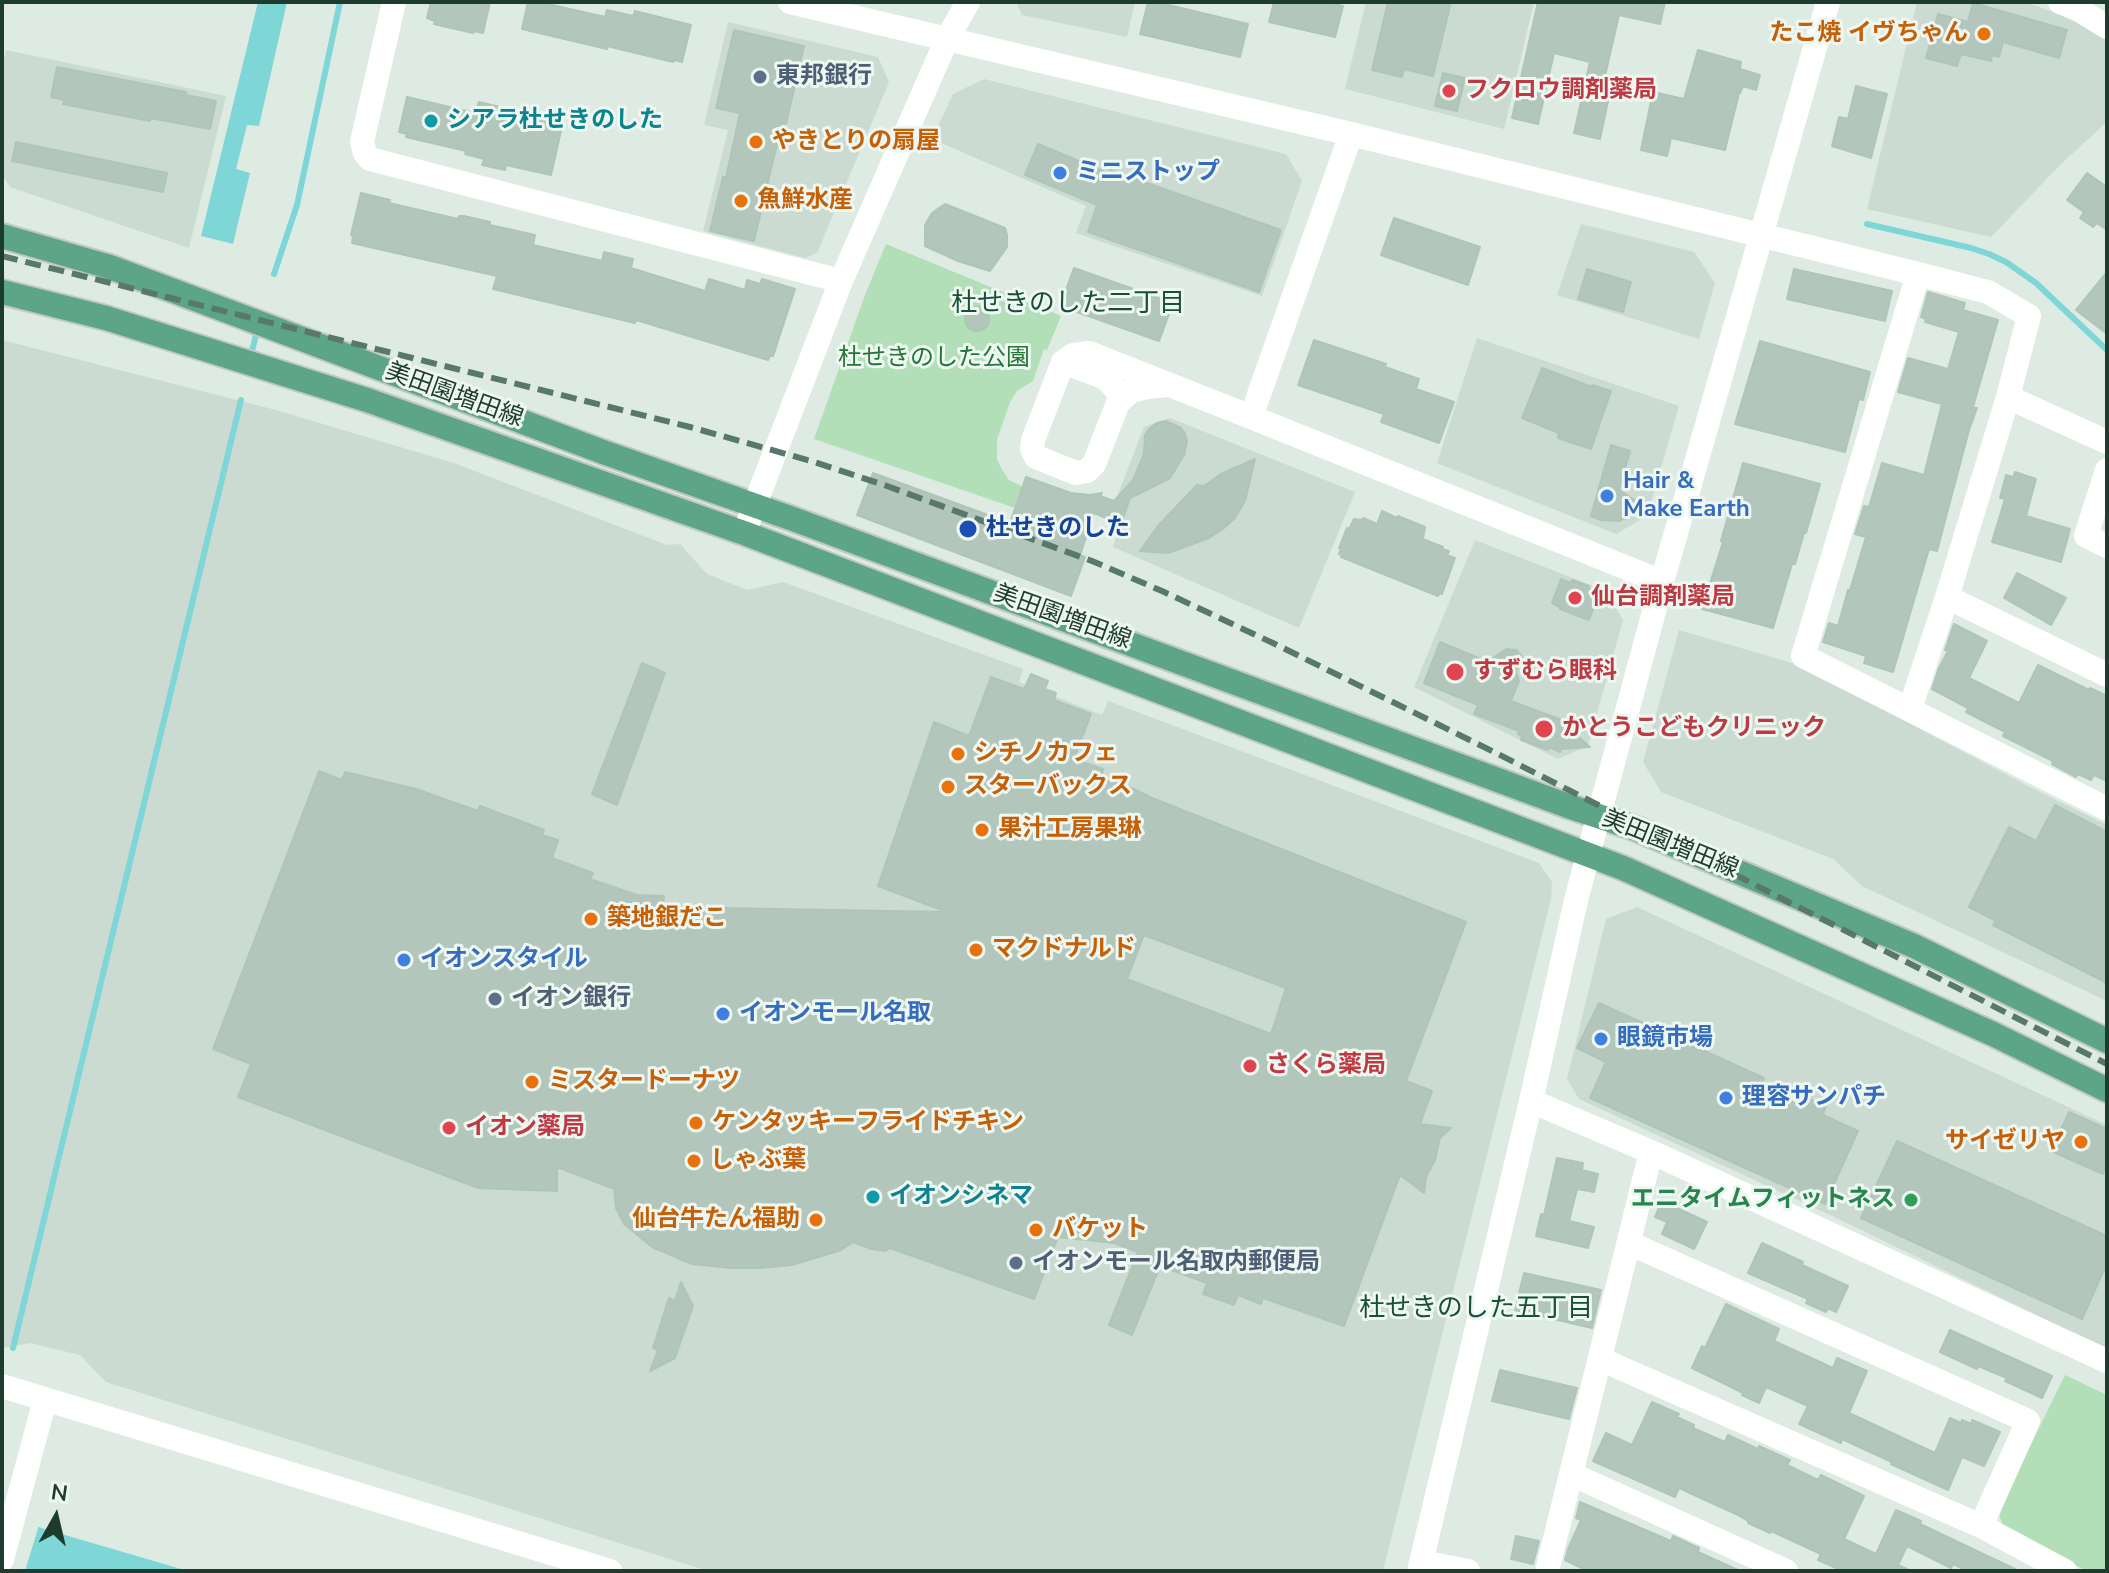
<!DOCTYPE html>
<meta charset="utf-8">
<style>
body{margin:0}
#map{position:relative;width:2109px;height:1573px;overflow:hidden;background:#ddebe3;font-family:"Nunito Sans",sans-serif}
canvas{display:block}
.frame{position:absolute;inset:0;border:4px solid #1d3c2f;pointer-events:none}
.north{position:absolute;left:16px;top:1477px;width:80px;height:80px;-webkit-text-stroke:6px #eef7f1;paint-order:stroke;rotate:8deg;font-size:22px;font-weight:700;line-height:32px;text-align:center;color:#1d3c2f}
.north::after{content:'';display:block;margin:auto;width:28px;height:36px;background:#1d3c2f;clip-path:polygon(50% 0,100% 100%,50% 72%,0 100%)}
</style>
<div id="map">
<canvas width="2109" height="1573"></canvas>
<div class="frame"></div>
<div class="north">N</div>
</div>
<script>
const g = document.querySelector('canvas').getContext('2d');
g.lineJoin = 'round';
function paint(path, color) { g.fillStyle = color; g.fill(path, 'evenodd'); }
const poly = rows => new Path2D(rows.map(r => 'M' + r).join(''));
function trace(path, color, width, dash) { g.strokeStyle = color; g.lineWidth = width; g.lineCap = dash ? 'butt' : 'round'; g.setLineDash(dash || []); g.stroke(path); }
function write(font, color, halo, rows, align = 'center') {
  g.font = font + ' "Nunito Sans","Noto Sans JP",sans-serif'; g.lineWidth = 6; g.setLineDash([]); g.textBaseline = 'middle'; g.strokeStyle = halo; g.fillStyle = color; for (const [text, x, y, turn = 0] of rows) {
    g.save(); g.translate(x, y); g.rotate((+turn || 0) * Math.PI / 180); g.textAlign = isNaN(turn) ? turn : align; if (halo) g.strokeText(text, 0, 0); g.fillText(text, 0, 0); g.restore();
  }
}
const built = poly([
 [1016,2,1135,2,1127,37,1022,15],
 [1366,2,1534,2,1504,129,1345,89],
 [1917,2,2021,2,2034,5,2072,19,2107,40,2107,122,2061,164,1991,237,1867,209],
 [728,22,878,57,889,82,817,253,805,258,703,231,728,130,704,125],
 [6,50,226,96,189,248,10,187,2,175,2,68],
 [984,79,1286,154,1302,181,1262,296,1076,233,1086,206,932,139,953,94],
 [1581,224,1694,252,1715,283,1699,339,1557,295],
 [1477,338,1679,406,1647,516,1616,534,1437,463],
 [2,340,276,410,454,463,667,545,680,544,707,574,747,590,783,582,1023,669,1019,682,1102,715,1108,701,1539,863,1552,882,1551,899,1383,1571,708,1571,106,1382,80,1355,30,1343,2,1348],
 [1170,418,1355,492,1299,628,1113,547,1121,523,1115,502,1144,427],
 [1475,540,1606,591,1623,620,1588,746,1558,759,1414,687],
 [1679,630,1799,665,2026,785,2107,825,2107,1001,1862,886,1833,859,1661,792,1643,762],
 [1637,907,2107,1125,2107,1349,1828,1214,1579,1099,1567,1079,1606,919]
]);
const green = poly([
 [886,244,1061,316,1047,350,1044,349,1033,381,1017,391,1010,402,997,440,997,459,1001,468,1009,480,1023,487,1015,508,814,439,865,295],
 [2065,1375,2107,1395,2107,1571,2087,1571,2004,1528,1998,1512]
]);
const water = poly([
 [258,2,287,2,259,126,247,125,236,169,250,173,233,244,201,236],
 [2,1504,41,1528,188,1571,2,1571]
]);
const pier = poly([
 [2,1500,40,1522,25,1571,2,1571]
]);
const stream = poly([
 [1867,224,1971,248,1989,254,2006,262,2036,283,2107,350],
 [274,274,297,205,340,2],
 [252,351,256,335],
 [13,1348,241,400]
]);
const building = poly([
 [431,2,490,2,483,33,474,31,473,33,434,24,435,21,427,18,431,2],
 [528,2,539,2,605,17,607,10,633,16,635,11,691,25,682,62,674,60,673,62,607,46,607,49,522,29,528,2],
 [1148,2,1156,2,1248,24,1240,57,1140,34,1148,2],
 [1274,2,1327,2,1343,6,1335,37,1269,22,1274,2],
 [1388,2,1451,2,1433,76,1404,69,1402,77,1372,70,1388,2],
 [1538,2,1665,2,1660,24,1619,15,1604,80,1612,82,1600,139,1574,133,1590,62,1554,53,1538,124,1512,118,1538,2],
 [1973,3,2067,30,2059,58,2003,42,1999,57,1992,55,1991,61,1961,54,1957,66,1926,58,1938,14,1968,22,1973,3],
 [734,30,804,46,786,124,782,123,754,241,710,231,723,177,726,178,740,113,716,108,734,30],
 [1698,50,1741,62,1740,69,1760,75,1756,90,1743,86,1740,93,1739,93,1725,150,1671,138,1667,156,1641,150,1653,92,1684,99,1698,50],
 [57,67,186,92,186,95,216,101,210,129,150,118,150,121,63,104,64,100,51,97,57,67],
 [1443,73,1465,78,1457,111,1435,106,1443,73],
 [1856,86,1887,94,1871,158,1832,146,1839,117,1848,119,1856,86],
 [407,97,475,113,479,102,563,122,551,175,506,165,505,170,482,165,484,159,465,154,466,151,406,137,407,134,399,132,407,97],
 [16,142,167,173,163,192,12,161,16,142],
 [1038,144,1108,173,1110,170,1281,230,1259,292,1088,232,1097,205,1025,175,1038,144],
 [2087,173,2107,187,2107,230,2097,223,2093,227,2080,218,2084,212,2067,200,2087,173],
 [361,193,390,200,389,203,458,219,459,216,464,216,490,222,490,225,535,235,533,245,602,261,604,252,633,259,631,268,705,291,709,279,745,290,747,280,760,284,762,279,795,289,773,356,770,356,768,360,636,320,635,323,493,289,497,276,352,243,353,236,351,235,361,193],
 [945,204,1005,228,1007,235,1007,247,990,271,958,261,925,246,925,225,932,213,945,204],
 [1394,218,1480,247,1468,285,1381,255,1394,218],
 [1074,268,1173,303,1159,341,1060,306,1074,268],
 [1587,269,1631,282,1623,312,1578,299,1587,269],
 [1794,269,1892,291,1885,321,1787,299,1794,269],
 [2107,272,2107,334,2076,310,2107,272],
 [1928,292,1965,303,1963,310,1998,320,1973,407,1977,408,1969,430,1937,551,1929,549,1893,672,1864,663,1866,656,1823,642,1829,623,1838,626,1848,590,1850,590,1866,537,1855,534,1864,506,1869,507,1882,463,1924,475,1942,404,1898,392,1908,358,1948,369,1959,332,1925,322,1926,319,1921,317,1928,292],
 '965 319a12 12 0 1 1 24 0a12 12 0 1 1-24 0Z',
 [1314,340,1386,364,1385,367,1419,379,1416,389,1454,402,1439,443,1381,422,1384,414,1298,385,1314,340],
 [1760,341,1870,372,1863,400,1859,399,1845,452,1735,424,1760,341],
 [1542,368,1592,387,1592,385,1611,391,1591,449,1558,438,1559,433,1522,418,1542,368],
 [1166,421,1181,428,1185,434,1187,441,1184,455,1170,478,1130,498,1121,524,1094,513,1080,555,1085,557,1071,596,857,515,873,473,1010,523,1026,477,1071,493,1090,495,1102,493,1100,496,1114,501,1133,480,1144,454,1145,435,1150,428,1157,423,1166,421],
 [1611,445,1630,451,1619,490,1642,505,1636,513,1619,521,1601,520,1591,516,1611,445],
 [1255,459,1245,501,1235,518,1224,528,1209,538,1168,553,1140,551,1158,526,1197,485,1204,486,1221,474,1255,459],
 [1743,463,1820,484,1806,533,1804,533,1795,564,1792,564,1773,628,1702,609,1723,542,1721,541,1743,463],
 [2015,472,2036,479,2026,516,2070,529,2061,562,1992,542,2005,499,2000,498,2006,475,2013,477,2015,472],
 [1382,511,1397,518,1398,516,1425,527,1423,539,1443,547,1442,549,1449,551,1447,555,1455,558,1442,594,1440,593,1438,596,1341,557,1342,555,1339,554,1341,549,1339,548,1347,528,1349,529,1354,519,1362,520,1363,518,1377,524,1382,511],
 [2017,573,2066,598,2051,625,2004,598,2017,573],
 [1561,579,1571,583,1572,580,1589,586,1588,588,1599,593,1589,620,1560,609,1560,607,1552,603,1561,579],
 [1954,624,1987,641,1969,678,2019,703,2038,665,2089,690,2090,688,2107,696,2107,781,2094,775,2091,780,2078,774,2076,777,2052,764,2053,761,2003,736,2005,732,1966,712,1968,708,1932,689,1939,668,1948,651,1945,650,1954,624],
 [1440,642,1488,662,1506,649,1516,650,1522,656,1516,671,1519,681,1511,701,1567,722,1566,725,1570,726,1569,729,1590,747,1561,749,1560,752,1549,747,1548,750,1521,740,1522,736,1518,734,1519,731,1474,714,1478,705,1424,683,1440,642],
 [642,663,665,673,617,805,592,794,642,663],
 [1031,674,1048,681,1045,689,1056,693,1054,700,1091,714,1074,759,1103,769,1102,774,1152,798,1466,922,1406,1081,1432,1091,1420,1124,1451,1128,1440,1138,1435,1160,1426,1177,1424,1193,1400,1175,1344,1326,1263,1298,1261,1304,1238,1295,1234,1305,1203,1294,1207,1283,1160,1266,1132,1335,1109,1325,1138,1252,1114,1243,1058,1237,1034,1299,890,1248,885,1251,871,1249,853,1242,841,1250,792,1265,760,1268,730,1268,692,1264,652,1247,624,1224,616,1208,614,1189,557,1167,557,1191,478,1188,238,1097,251,1064,213,1049,319,771,342,780,345,772,416,789,478,811,480,806,544,830,542,835,558,840,552,858,593,873,590,879,637,895,664,896,663,907,947,912,878,886,934,722,969,736,991,677,1024,689,1031,674],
 [1144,935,1286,988,1271,1034,1127,979,1144,935],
 [2055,805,2107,832,2107,983,1993,925,1996,921,1969,907,2009,827,2036,841,2055,805],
 [1599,1003,1764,1078,1760,1088,1796,1104,1800,1095,1826,1106,1823,1115,1858,1131,1825,1204,1590,1098,1606,1062,1577,1048,1599,1003],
 [2069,1112,2107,1129,2107,1164,2103,1174,2051,1151,2069,1112],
 [1897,1141,2107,1236,2107,1263,2082,1319,1861,1218,1897,1141],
 [1557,1158,1583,1163,1582,1170,1598,1174,1594,1192,1577,1189,1569,1221,1594,1227,1588,1248,1536,1236,1541,1214,1544,1215,1557,1158],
 [1662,1201,1707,1222,1694,1249,1662,1234,1667,1222,1655,1217,1662,1201],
 [1762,1243,1803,1262,1802,1265,1848,1286,1836,1312,1828,1308,1826,1312,1806,1303,1808,1299,1748,1273,1762,1243],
 [1524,1273,1601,1290,1592,1328,1515,1310,1524,1273],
 [681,1282,693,1306,675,1358,650,1371,658,1350,653,1348,669,1298,675,1301,681,1282],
 [1726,1304,1779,1329,1774,1341,1833,1368,1837,1358,1867,1371,1849,1413,1935,1453,1950,1418,1961,1423,1962,1420,1971,1424,1972,1420,2000,1432,1984,1466,1962,1457,1948,1490,1891,1464,1892,1462,1842,1439,1841,1443,1799,1424,1808,1406,1766,1387,1759,1403,1742,1395,1743,1393,1723,1383,1692,1368,1702,1346,1705,1348,1726,1304],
 [1950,1330,2052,1376,2042,1398,2005,1381,2007,1378,1978,1366,1977,1369,1940,1352,1950,1330],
 [1500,1370,1577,1388,1569,1419,1492,1401,1500,1370],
 [1652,1402,1679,1414,1677,1417,1694,1425,1693,1428,1725,1442,1728,1435,1758,1449,1759,1446,1790,1460,1787,1465,1818,1480,1821,1475,1864,1496,1844,1539,1876,1554,1896,1510,1921,1521,1920,1524,2019,1571,1968,1571,1953,1564,1951,1568,1907,1546,1898,1565,1911,1571,1843,1571,1818,1560,1821,1554,1771,1531,1770,1533,1748,1523,1748,1521,1738,1515,1679,1488,1675,1497,1593,1461,1606,1433,1632,1445,1652,1402],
 [1580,1502,1671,1541,1673,1536,1699,1548,1698,1552,1740,1571,1588,1571,1565,1560,1568,1549,1581,1520,1576,1518,1580,1502],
 [1516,1536,1539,1541,1533,1564,1511,1559,1516,1536]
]);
const minor = poly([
 [394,2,362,142,365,153,370,159,841,281],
 [790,2,1351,134,1918,274,1988,292,2029,316,2008,397,1947,597,1910,709],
 [2060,2,2079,10,2107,27],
 [1351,134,1251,417,1662,582],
 [1918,274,1803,656,2107,809],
 [1063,362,1106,378,1123,398],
 [1169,385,1147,387,1131,391,1118,403,1094,464,1087,471,1076,473,1036,457,1032,449,1033,440,1063,362,1073,355,1089,353,1251,417],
 [2008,397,2107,442],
 [2107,470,2086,536,2107,546],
 [744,533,841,281,947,39,968,2],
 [1947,597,2107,675],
 [1531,1101,1651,1152,2107,1361],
 [1629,1243,2028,1421,1981,1526],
 [1600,1359,1981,1526,2065,1571],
 [2,1386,610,1571],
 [1571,1474,1786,1571],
 [2,1559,45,1400],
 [1422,1562,1468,1571],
 [1419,1571,1531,1101,1577,896,1662,582,1828,2],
 [1547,1571,1651,1152]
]);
const major = poly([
 [2,236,110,267,603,452,793,519,1568,806,1634,828,1914,946,2107,1041],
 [2,292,106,318,367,400,744,533,1623,868,1993,1034,2107,1090]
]);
const rail = poly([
 [2,256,690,427,811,461,887,486,1092,561,1162,591,1275,644,1496,753,2107,1064]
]);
const markers = [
 [1984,34,8,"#e8710a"],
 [760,77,8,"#5c6f8a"],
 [1449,91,8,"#e0444e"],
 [431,121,8,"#0f9aa8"],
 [756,142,8,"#e8710a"],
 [1060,173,8,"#3f7fe0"],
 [741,201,8,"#e8710a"],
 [1607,496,8,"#3f7fe0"],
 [968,529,10,"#1a4fb4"],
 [1575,598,8,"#e0444e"],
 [1455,672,10,"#e0444e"],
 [1544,729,10,"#e0444e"],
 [958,754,8,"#e8710a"],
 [948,787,8,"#e8710a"],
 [982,830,8,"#e8710a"],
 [591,919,8,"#e8710a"],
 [976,950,8,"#e8710a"],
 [404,960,8,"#3f7fe0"],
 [495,999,8,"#5c6f8a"],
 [723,1014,8,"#3f7fe0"],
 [1601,1039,8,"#3f7fe0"],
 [1250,1066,8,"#e0444e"],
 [532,1082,8,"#e8710a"],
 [1726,1098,8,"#3f7fe0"],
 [696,1123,8,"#e8710a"],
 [449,1128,8,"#e0444e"],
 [2081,1142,8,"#e8710a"],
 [694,1161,8,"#e8710a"],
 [873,1197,8,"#0f9aa8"],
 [1911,1200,8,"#2e9e5b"],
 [816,1220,8,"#e8710a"],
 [1036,1230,8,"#e8710a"],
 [1016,1263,8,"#5c6f8a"]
];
const foodNames = [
 ["たこ焼 イヴちゃん",1968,34,"right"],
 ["やきとりの扇屋",772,142],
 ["魚鮮水産",757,201],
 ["シチノカフェ",974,754],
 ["スターバックス",964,787],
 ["果汁工房果琳",998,830],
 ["築地銀だこ",607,919],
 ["マクドナルド",992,950],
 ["ミスタードーナツ",548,1082],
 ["ケンタッキーフライドチキン",712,1123],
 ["サイゼリヤ",2065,1142,"right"],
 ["しゃぶ葉",710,1161],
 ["仙台牛たん福助",800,1220,"right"],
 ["バケット",1052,1230]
];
const serviceNames = [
 ["東邦銀行",776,77],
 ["イオン銀行",511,999],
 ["イオンモール名取内郵便局",1032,1263]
];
const healthNames = [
 ["フクロウ調剤薬局",1465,91],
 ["仙台調剤薬局",1591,598],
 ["すずむら眼科",1473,672],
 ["かとうこどもクリニック",1562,729],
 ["さくら薬局",1266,1066],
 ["イオン薬局",465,1128]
];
const cultureNames = [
 ["シアラ杜せきのした",447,121],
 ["イオンシネマ",889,1197]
];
const shopNames = [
 ["ミニストップ",1076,173],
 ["Hair &",1623,482],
 ["Make Earth",1623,510],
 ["イオンスタイル",420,960],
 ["イオンモール名取",739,1014],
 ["眼鏡市場",1617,1039],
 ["理容サンパチ",1742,1098]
];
const parkNames = [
 ["杜せきのした公園",934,359]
];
const streetNames = [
 ["美田園増田線",454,396,20],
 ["美田園増田線",1062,618,20],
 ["美田園増田線",1670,845,22]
];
const transitNames = [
 ["杜せきのした",986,529]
];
const leisureNames = [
 ["エニタイムフィットネス",1895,1200]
];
const neighbourhoodNames = [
 ["杜せきのした二丁目",1068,305],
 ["杜せきのした五丁目",1476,1310]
];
paint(built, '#cbdbd1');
paint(green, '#b3dfb8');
paint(water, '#7fd6d6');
paint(pier, '#ddebe3');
trace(stream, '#7fd6d6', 6);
paint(building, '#b2c6bb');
trace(building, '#afc5b8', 2);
trace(major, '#c0c8c5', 28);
trace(minor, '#fff', 24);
trace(major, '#5da587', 24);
trace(rail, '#57786a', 6, [16, 8]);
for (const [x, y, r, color] of markers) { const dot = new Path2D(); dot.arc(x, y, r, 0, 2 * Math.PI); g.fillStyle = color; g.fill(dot); trace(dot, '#eef7f1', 3); }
write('bold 24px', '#c56008', '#eef7f1', foodNames, 'left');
write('bold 24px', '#4e5e75', '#eef7f1', serviceNames, 'left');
write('bold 24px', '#be3a42', '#eef7f1', healthNames, 'left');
write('bold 24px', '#0d838f', '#eef7f1', cultureNames, 'left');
write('bold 24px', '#366cbe', '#eef7f1', shopNames, 'left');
write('24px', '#247637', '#eef7f1', parkNames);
write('24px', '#1d3c2f', '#eef7f1', streetNames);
write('bold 24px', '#164399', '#eef7f1', transitNames, 'left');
write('bold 24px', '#27864d', '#eef7f1', leisureNames, 'right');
write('26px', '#184f39', '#eef7f1', neighbourhoodNames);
</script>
